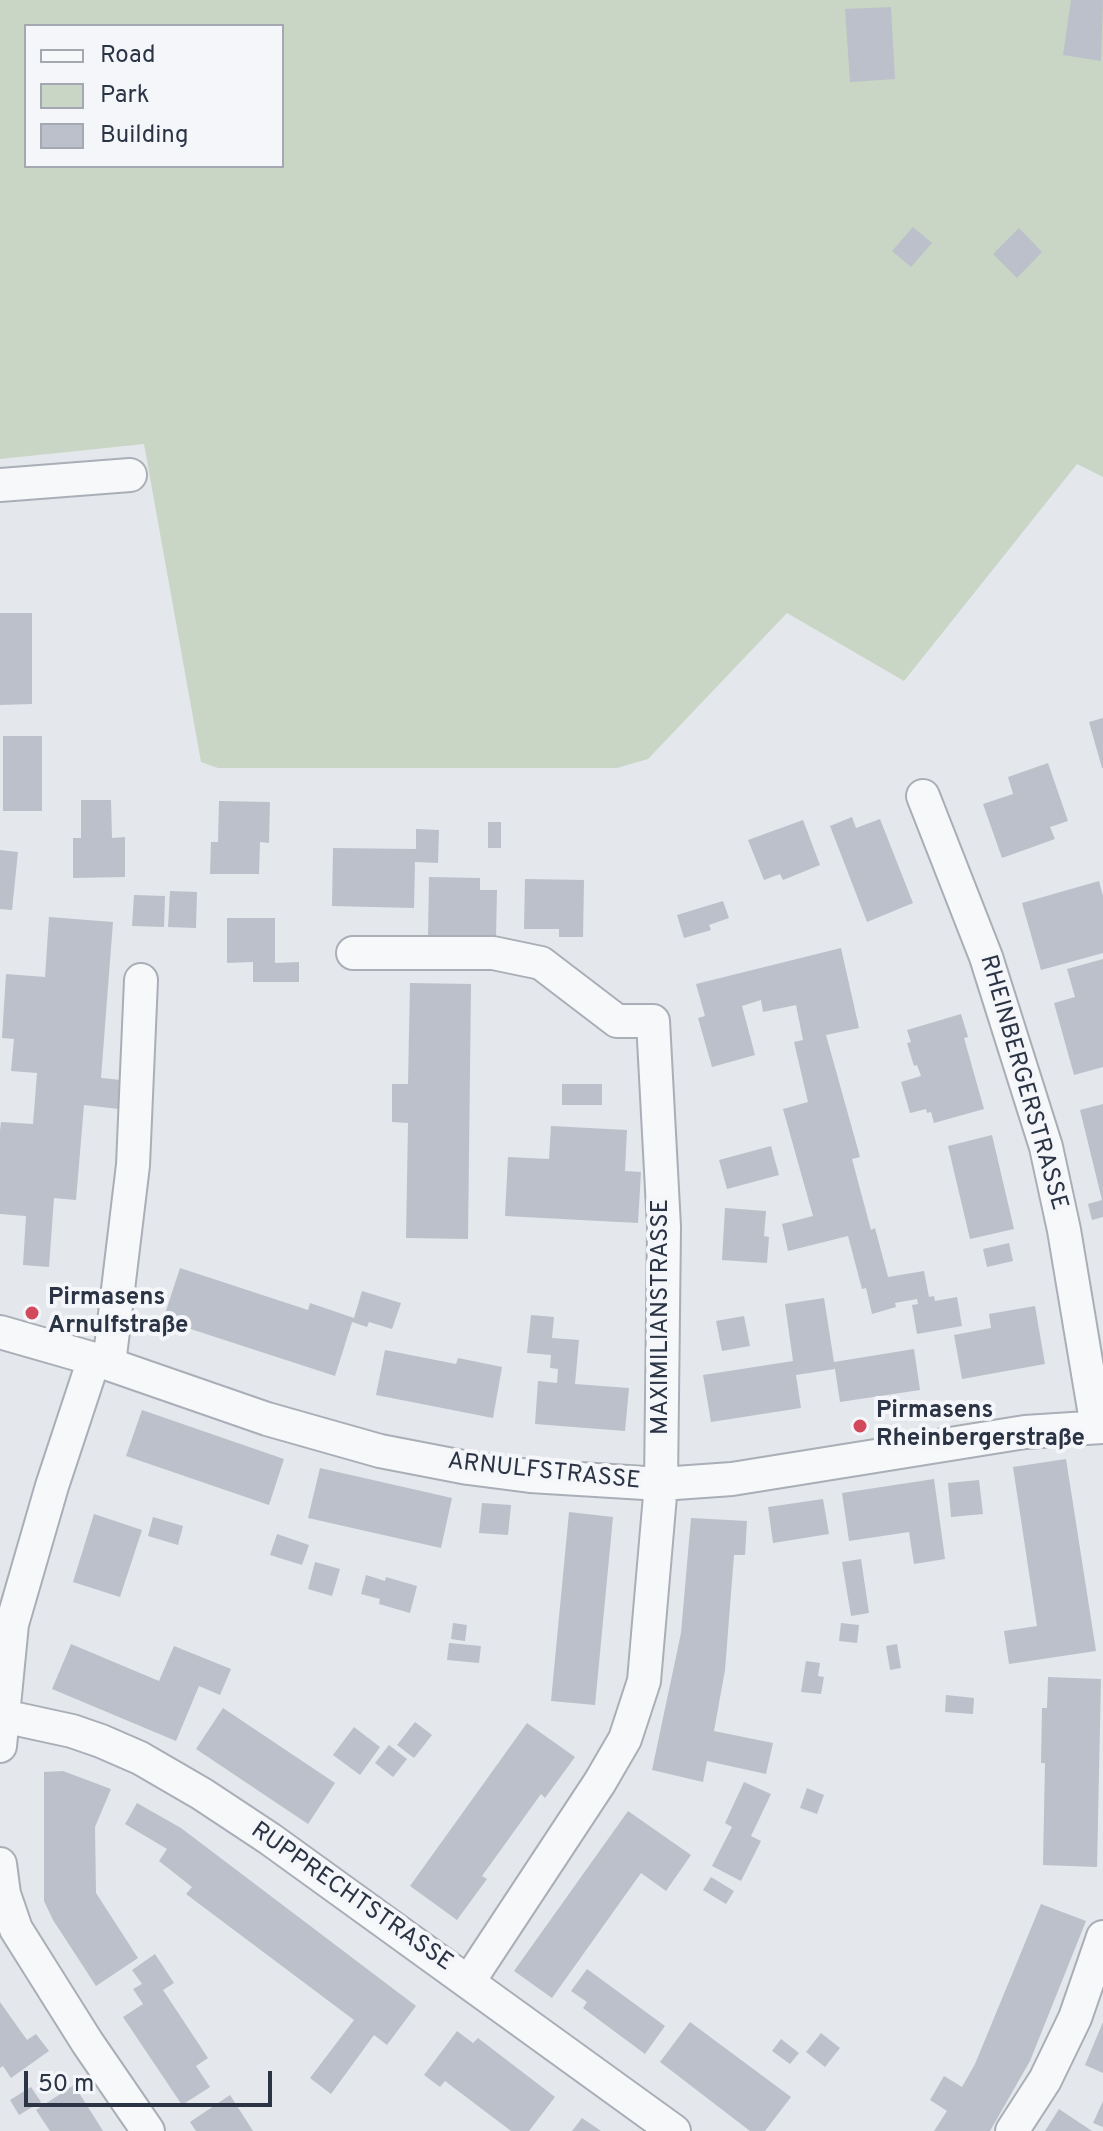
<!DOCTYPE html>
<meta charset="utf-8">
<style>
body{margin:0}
#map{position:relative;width:1103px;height:2131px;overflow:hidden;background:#e4e7ec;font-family:Overpass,sans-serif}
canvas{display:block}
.legend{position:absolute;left:24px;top:24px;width:260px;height:144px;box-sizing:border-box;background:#f4f6f9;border:2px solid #a4a8b1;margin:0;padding:10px 14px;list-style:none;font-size:24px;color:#2b3445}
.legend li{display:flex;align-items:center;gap:16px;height:40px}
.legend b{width:40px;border:2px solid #a4a8b1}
.scale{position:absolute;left:24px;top:2071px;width:248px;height:36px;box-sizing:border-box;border:4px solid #2b3445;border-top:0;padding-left:10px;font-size:24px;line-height:28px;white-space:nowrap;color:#2b3445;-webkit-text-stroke:6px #f4f6f9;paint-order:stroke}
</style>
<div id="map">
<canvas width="1103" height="2131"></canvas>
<ul class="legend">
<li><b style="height:10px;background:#f7f8fa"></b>Road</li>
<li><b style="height:22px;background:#c9d6c5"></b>Park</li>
<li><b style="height:22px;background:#bbc0ca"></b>Building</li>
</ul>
<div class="scale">50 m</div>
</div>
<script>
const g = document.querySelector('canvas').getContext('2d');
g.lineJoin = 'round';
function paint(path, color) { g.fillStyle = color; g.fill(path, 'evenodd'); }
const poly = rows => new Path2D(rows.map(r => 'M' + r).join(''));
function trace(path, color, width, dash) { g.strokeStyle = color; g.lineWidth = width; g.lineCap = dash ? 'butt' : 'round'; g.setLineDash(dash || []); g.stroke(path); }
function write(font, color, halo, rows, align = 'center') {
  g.font = font + ' Overpass,sans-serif'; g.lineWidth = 8; g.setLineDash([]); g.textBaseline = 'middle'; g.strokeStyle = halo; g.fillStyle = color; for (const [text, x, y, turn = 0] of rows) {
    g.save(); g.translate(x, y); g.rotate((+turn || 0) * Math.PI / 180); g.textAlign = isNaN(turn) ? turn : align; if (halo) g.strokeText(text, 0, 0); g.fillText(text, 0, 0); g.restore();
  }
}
const green = poly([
 [0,0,1103,0,1103,477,1077,464,904,681,787,613,648,759,617,768,218,768,201,762,144,444,0,459],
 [26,26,282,26,282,166,26,166]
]);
const building = poly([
 [1071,0,1103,0,1101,61,1063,55],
 [891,7,895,79,850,82,845,9],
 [913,227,932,243,911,267,892,251],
 [1019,228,1042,252,1017,278,993,254],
 [0,613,32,613,32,704,0,705],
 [1103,718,1103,768,1102,768,1089,722],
 [3,736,42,736,42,811,3,811],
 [1048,763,1068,821,1050,827,1055,839,1002,858,983,804,1013,794,1008,777],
 [81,800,111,800,112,838,125,837,125,877,73,878,73,838,81,838],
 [219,801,270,802,269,843,260,842,259,874,210,874,211,842,218,842],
 [852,817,856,828,880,819,913,903,867,922,830,826],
 [803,820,820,865,783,880,780,874,764,880,748,840],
 [488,822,501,822,501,848,488,848],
 [416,829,439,830,438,863,415,862,414,908,332,906,333,848,416,849],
 [0,850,18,852,12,910,0,909],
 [429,877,480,878,480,890,497,890,496,938,428,937],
 [525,879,584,880,583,937,559,937,559,929,524,929],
 [1099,881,1103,896,1103,953,1041,970,1022,903],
 [170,891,197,892,196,928,168,927],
 [134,895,165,896,164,927,132,926],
 [723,901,729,918,709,925,711,930,684,938,677,915],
 [49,917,113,922,101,1078,121,1080,119,1109,84,1105,76,1200,54,1198,49,1267,23,1265,26,1216,0,1214,0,1131,1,1122,33,1124,37,1073,11,1071,14,1039,2,1038,6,974,45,977],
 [227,918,275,918,275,963,299,962,299,982,253,982,253,962,227,963],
 [841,948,859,1028,826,1035,860,1157,852,1159,871,1230,875,1228,888,1277,924,1271,929,1297,934,1296,935,1301,957,1297,962,1326,917,1334,912,1305,918,1304,917,1299,895,1303,896,1307,872,1314,866,1288,862,1289,848,1236,788,1251,782,1224,813,1216,783,1109,808,1102,794,1042,803,1040,796,1005,763,1012,761,1000,742,1006,755,1055,712,1067,698,1018,705,1016,696,984],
 [1103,959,1103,1067,1074,1075,1054,1003,1075,997,1067,969],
 [410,983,471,984,468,1239,406,1238,408,1123,392,1122,392,1084,408,1084],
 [961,1014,968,1037,964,1038,984,1109,934,1123,931,1112,927,1113,926,1109,910,1113,901,1082,921,1076,917,1065,914,1066,907,1043,911,1042,907,1030],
 [562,1084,602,1084,602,1105,562,1105],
 [1103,1104,1103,1217,1092,1220,1088,1204,1102,1200,1080,1110],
 [551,1126,627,1130,625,1171,641,1172,638,1223,505,1216,508,1157,549,1159],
 [992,1135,1014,1229,970,1239,948,1146],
 [771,1146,779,1175,727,1189,719,1160],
 [725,1208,766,1211,764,1236,769,1237,767,1263,722,1260],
 [1009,1243,1013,1261,987,1267,983,1249],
 [180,1268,308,1310,310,1303,354,1318,362,1291,401,1303,392,1329,369,1322,367,1327,352,1322,335,1376,163,1320],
 [824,1298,834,1362,914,1349,920,1390,840,1402,835,1369,796,1375,801,1408,711,1422,703,1375,793,1361,785,1304],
 [1035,1306,1045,1364,962,1379,954,1335,991,1328,989,1314],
 [531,1315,554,1317,552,1338,579,1340,575,1384,629,1388,625,1431,535,1424,538,1381,557,1383,558,1369,550,1368,551,1355,527,1353],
 [744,1316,750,1346,722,1351,716,1321],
 [385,1350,456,1364,458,1358,502,1367,493,1418,376,1395],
 [142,1410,284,1459,269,1505,126,1456],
 [1066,1459,1096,1651,1009,1664,1004,1631,1037,1626,1013,1467],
 [320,1468,452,1498,441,1548,308,1518],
 [934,1479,945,1559,914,1564,909,1532,849,1541,842,1493],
 [979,1480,983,1514,951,1517,948,1483],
 [823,1499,829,1534,773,1543,768,1507],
 [482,1503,511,1505,508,1535,479,1533],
 [569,1512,613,1517,595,1705,551,1701],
 [94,1514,142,1530,120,1597,73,1582],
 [153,1517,183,1526,178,1545,148,1536],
 [691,1518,747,1521,745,1555,734,1555,725,1670,714,1731,773,1743,766,1774,707,1761,703,1782,652,1770,681,1633],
 [277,1534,309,1545,302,1565,270,1555],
 [861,1559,869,1613,851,1616,842,1562],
 [315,1562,340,1569,332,1596,308,1589],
 [366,1575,385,1581,386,1577,417,1586,410,1613,379,1604,380,1599,361,1594],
 [453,1623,467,1625,465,1641,451,1639],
 [841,1623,859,1625,857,1643,839,1641],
 [449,1643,481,1646,479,1663,447,1660],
 [71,1644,159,1681,174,1646,231,1669,220,1695,199,1686,176,1741,52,1689],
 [897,1644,901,1668,890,1670,886,1646],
 [806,1661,820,1663,818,1676,824,1677,821,1694,801,1692],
 [1048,1677,1101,1679,1097,1867,1043,1865,1045,1763,1041,1763,1042,1708,1047,1708],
 [946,1695,974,1698,973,1714,945,1712],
 [223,1708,335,1783,308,1824,196,1749],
 [415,1722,432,1735,414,1758,397,1745],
 [527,1723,575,1757,545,1798,541,1794,482,1876,487,1879,457,1920,410,1886],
 [354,1727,380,1747,360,1775,333,1755],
 [389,1745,407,1759,393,1777,375,1763],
 [63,1771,111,1789,95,1827,96,1893,138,1958,96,1986,53,1920,44,1901,44,1772],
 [744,1782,771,1794,751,1836,761,1841,741,1881,712,1866,732,1827,725,1823],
 [807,1788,824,1795,817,1814,800,1808],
 [137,1803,181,1828,416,2006,387,2045,374,2035,331,2094,310,2078,354,2020,186,1894,192,1887,159,1861,167,1849,125,1824],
 [628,1811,691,1855,666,1891,641,1873,552,1998,514,1971],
 [711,1877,734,1891,726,1904,703,1890],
 [1041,1904,1086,1921,1030,2061,990,2131,934,2131,947,2111,930,2100,944,2076,962,2087,975,2064],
 [155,1954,174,1983,163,1990,208,2058,196,2066,210,2087,182,2105,123,2017,143,2004,133,1989,142,1984,132,1970],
 [587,1969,665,2026,645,2054,583,2008,587,2002,571,1991],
 [0,2002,27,2040,36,2034,49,2051,11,2078,3,2066,0,2068],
 [690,2022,791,2097,765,2131,750,2131,660,2062],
 [1103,2022,1103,2073,1085,2065],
 [457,2031,473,2043,478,2038,555,2097,529,2131,511,2131,445,2081,440,2087,424,2075],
 [821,2033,840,2048,825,2067,806,2052],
 [781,2039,799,2053,790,2064,772,2051],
 [74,2085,93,2115,103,2131,50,2131,36,2110],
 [31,2087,41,2102,19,2115,10,2100],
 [230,2095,253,2131,196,2131,190,2122],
 [1103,2101,1103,2127,1093,2123],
 [1059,2109,1092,2131,1045,2131],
 [582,2118,601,2131,572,2131]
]);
const minor = poly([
 [0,485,130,475],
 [923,796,986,957,1046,1147,1064,1230,1097,1427],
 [353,953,493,953,541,963,617,1021,653,1021,664,1227,661,1484,644,1681,625,1739,600,1782,469,1981],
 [0,1332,94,1359,267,1419,380,1451,468,1468,530,1476,661,1484,732,1479,1025,1432,1103,1427],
 [109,1364,133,1165,141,980],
 [3,1716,72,1731,101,1741,140,1758,202,1794,270,1839,674,2131],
 [0,1746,12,1624,52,1486,94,1359],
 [0,1864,4,1894,16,1929,87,2042,148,2131],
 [1012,2131,1045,2080,1075,2018,1103,1937]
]);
const markers = [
 [32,1313,8,"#d1495b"],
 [860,1426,8,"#d1495b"]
];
const streetNames = [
 ["RHEINBERGERSTRASSE",1022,1083,74],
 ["MAXIMILIANSTRASSE",662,1317,-90],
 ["ARNULFSTRASSE",544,1473,6],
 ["RUPPRECHTSTRASSE",351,1898,35]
];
const poiNames = [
 ["Pirmasens",48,1299],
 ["Arnulfstraße",48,1327],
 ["Pirmasens",876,1412],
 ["Rheinbergerstraße",876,1440]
];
paint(green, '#c9d6c5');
paint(building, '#bbc0ca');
trace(minor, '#a9aeb7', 36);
trace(minor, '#f7f8fa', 32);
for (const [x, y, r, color] of markers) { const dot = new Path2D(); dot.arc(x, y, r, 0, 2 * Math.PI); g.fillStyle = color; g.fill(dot); trace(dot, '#f4f6f9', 3); }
write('24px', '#2b3445', '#f4f6f9', streetNames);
write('bold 24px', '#2b3445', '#f4f6f9', poiNames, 'left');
</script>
